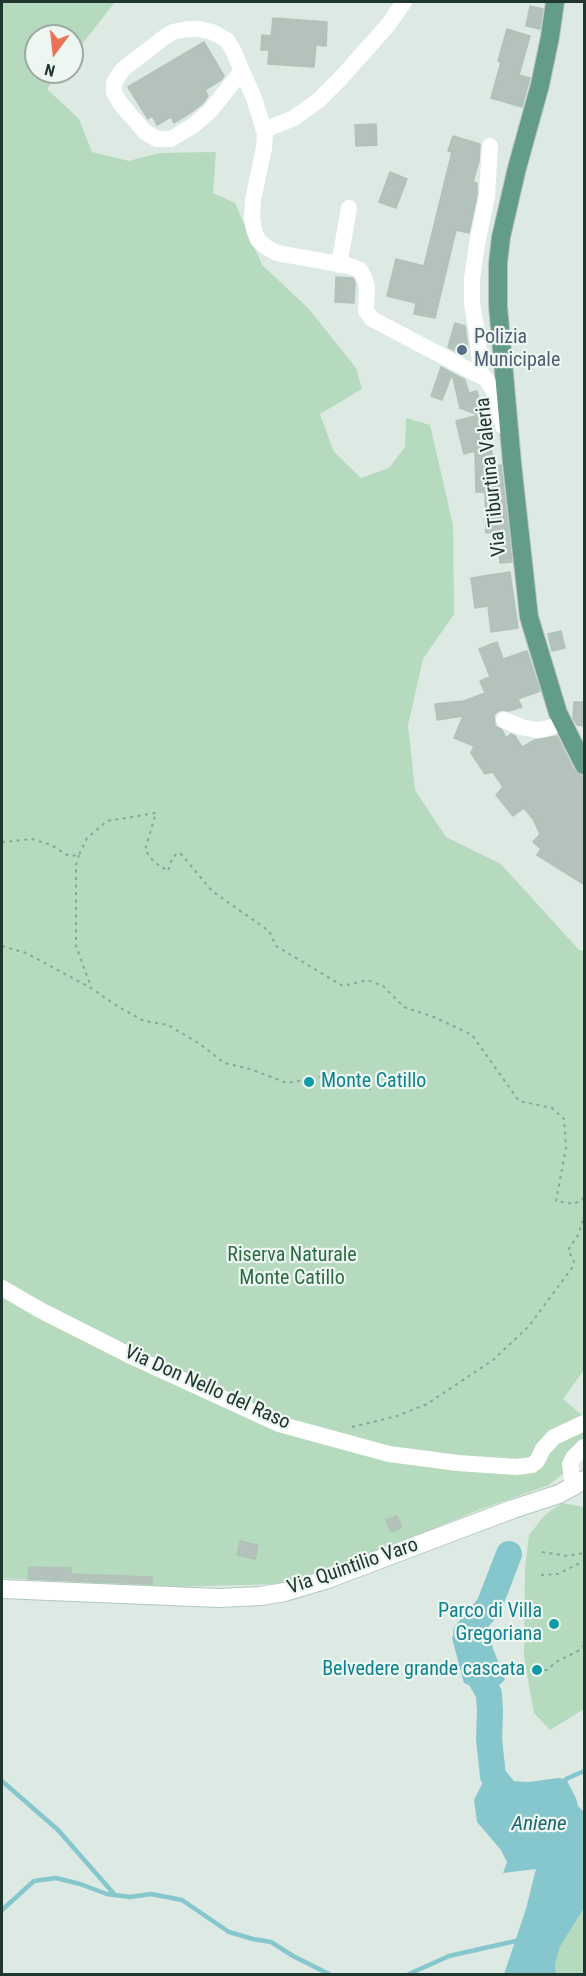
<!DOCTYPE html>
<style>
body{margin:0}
#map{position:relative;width:586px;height:1976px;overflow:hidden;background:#dde9e3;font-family:"Roboto Condensed",sans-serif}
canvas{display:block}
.frame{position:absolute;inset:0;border:3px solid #20372f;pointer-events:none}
.north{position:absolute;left:24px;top:24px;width:60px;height:60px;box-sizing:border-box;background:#edf6f1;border:2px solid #9baaa3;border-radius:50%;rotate:195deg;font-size:16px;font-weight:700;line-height:24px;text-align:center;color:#20372f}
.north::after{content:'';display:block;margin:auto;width:21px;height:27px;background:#ed7157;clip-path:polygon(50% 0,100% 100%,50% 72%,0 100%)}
</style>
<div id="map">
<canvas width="586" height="1976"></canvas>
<div class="frame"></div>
<div class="north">N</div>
</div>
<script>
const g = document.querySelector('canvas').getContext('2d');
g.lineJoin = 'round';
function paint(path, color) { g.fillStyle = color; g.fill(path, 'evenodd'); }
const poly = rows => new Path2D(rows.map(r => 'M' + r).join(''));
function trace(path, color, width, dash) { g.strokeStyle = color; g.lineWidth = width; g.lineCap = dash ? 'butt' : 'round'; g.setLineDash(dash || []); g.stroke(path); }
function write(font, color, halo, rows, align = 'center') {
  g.font = font + ' "Roboto Condensed",sans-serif'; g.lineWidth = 4.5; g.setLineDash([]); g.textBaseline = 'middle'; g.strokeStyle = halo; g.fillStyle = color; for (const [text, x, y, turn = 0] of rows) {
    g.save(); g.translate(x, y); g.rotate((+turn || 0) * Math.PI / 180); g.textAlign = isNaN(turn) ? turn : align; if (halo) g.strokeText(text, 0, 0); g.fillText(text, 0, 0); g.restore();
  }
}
const green = poly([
 [2,2,115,2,72,57,72,36,36,36,36,72,60,72,47,89,79,119,92,152,129,161,159,153,216,152,213,193,235,203,262,265,308,308,356,368,362,389,320,414,334,452,361,478,389,468,405,447,406,418,430,425,453,525,454,614,423,659,408,725,415,790,446,837,501,864,579,950,584,951,584,1370,563,1399,584,1417,584,1457,549,1485,479,1510,351,1562,279,1584,174,1587,2,1578],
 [562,1503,584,1507,584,1709,550,1730,534,1713,524,1657,525,1568,529,1535,545,1515],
 [584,1909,584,1974,556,1974,555,1964,560,1947]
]);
const water = poly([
 [489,1606,488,1635,505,1680,489,1694,464,1683,452,1638,464,1617],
 [493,1776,509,1781,529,1782,558,1778,566,1779,576,1798,578,1806,584,1812,583,1910,560,1947,555,1964,556,1974,504,1974,526,1909,536,1869,503,1873,507,1862,501,1850,477,1822,474,1800,483,1782]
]);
const stream = poly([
 [2,1781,58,1830,115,1895],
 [565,1783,566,1779,584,1771],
 [2,1910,34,1881,56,1878,80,1884,107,1894,130,1897,151,1894,182,1900,229,1932,253,1939,271,1942,293,1956,329,1974],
 [409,1974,449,1956,520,1940]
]);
const river = poly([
 [466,1633,489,1606,509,1554],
 [472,1663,489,1694,490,1712,489,1739,493,1776,515,1803]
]);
const building = poly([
 [530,6,543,9,540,29,526,26,530,6],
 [273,18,327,22,326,46,316,45,314,67,268,64,269,50,261,50,262,35,271,36,273,18],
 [507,29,530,36,519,75,530,78,522,107,491,98,501,62,498,61,507,29],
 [204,42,224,76,221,80,205,90,208,96,202,104,193,111,174,123,171,117,157,125,152,116,148,119,128,87,204,42],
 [376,124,377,145,356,146,355,125,376,124],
 [453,136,480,144,479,161,473,182,477,183,477,195,469,233,456,230,435,318,414,314,416,303,387,296,396,259,424,266,452,152,448,151,453,136],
 [390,172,407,179,396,208,379,202,390,172],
 [336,277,353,278,355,283,354,303,335,302,336,277],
 [455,323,465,326,468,349,466,356,448,347,455,323],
 [441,367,465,380,469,393,477,391,495,466,501,465,512,562,500,563,497,532,486,533,485,492,476,492,475,451,464,454,456,421,479,415,460,408,452,374,442,400,431,396,441,367],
 [510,572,518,628,491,632,488,606,475,608,471,578,510,572],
 [561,631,565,648,552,651,548,634,561,631],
 [497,642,503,659,527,651,540,691,518,699,522,707,509,711,502,710,497,712,494,715,495,726,502,730,506,738,511,734,515,736,522,747,535,740,557,736,574,770,581,775,585,782,585,885,537,855,541,849,533,842,540,834,533,819,524,808,513,816,496,795,503,787,493,772,485,774,471,753,474,746,454,738,463,716,437,720,435,704,464,701,485,693,480,681,490,677,479,649,497,642],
 [574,702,585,702,585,726,577,725,573,718,574,702],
 [397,1516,402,1527,391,1532,386,1520,397,1516],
 [240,1541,258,1545,255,1559,237,1555,240,1541],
 [29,1567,71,1568,71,1574,153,1577,152,1584,28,1579,29,1567]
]);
const path = poly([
 [2,841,4,842,32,839,51,845,69,856,79,855,87,838,107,821,156,813,145,850,154,862,168,871,172,859,177,853,181,854,212,891,269,931,276,946,343,986,367,980,383,986,404,1007,434,1017,472,1035,519,1101,552,1108,564,1119,566,1148,556,1201,574,1204,584,1198],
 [79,855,76,865,76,946,91,987],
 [2,946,26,953,91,988,117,1006,144,1021,168,1025,200,1044,224,1063,250,1069,287,1083,320,1077,354,1077,371,1090],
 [352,1427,397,1416,427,1404,493,1360,529,1326,572,1268,574,1261,568,1250,578,1235,584,1217],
 [542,1552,568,1556,584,1553],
 [541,1575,558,1574,584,1561],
 [537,1670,547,1670,556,1662,580,1650,584,1645]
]);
const street = poly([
 [242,71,210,111,194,125,171,139,157,139,145,132,120,103,114,92,114,83,122,70,162,39,173,32,187,29,199,29,212,32,227,40,233,50,242,71,254,98,265,134,264,148,253,200,252,218,254,230,258,240,266,247,277,253,350,266,360,270,364,277,367,287,366,311,372,319,486,379,495,393,503,426],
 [264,130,294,118,319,100,340,79,388,25,404,2],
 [339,265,349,208],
 [481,375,477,333,472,303,472,279,477,244,487,196,490,146],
 [504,720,521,727,537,730,545,729,563,723],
 [2,1288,40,1310,133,1357,279,1424,389,1454,458,1463,516,1467,532,1465,537,1461,543,1449,554,1437,584,1423],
 [573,1486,570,1464,573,1458,584,1447]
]);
const secondary = poly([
 [2,1589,218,1598,260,1596,285,1592,325,1580,513,1509,559,1494,584,1480]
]);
const primary = poly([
 [555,2,550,37,540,85,517,168,501,237,498,263,498,306,512,463,529,617,558,713,584,765]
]);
const markers = [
 [462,350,6,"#5c6f8a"],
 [309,1082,6,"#0f9aa8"],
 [554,1624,6,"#0f9aa8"],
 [537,1670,6,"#0f9aa8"]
];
const serviceNames = [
 ["Polizia",474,338],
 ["Municipale",474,361]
];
const streetNames = [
 ["Via Tiburtina Valeria",492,477,-96],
 ["Via Don Nello del Raso",207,1388,24],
 ["Via Quintilio Varo",353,1567,-19]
];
const cultureNames = [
 ["Monte Catillo",321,1082,"left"],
 ["Parco di Villa",542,1612],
 ["Gregoriana",542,1635],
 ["Belvedere grande cascata",525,1670]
];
const parkNames = [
 ["Riserva Naturale",292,1256],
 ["Monte Catillo",292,1279]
];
const waterNames = [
 ["Aniene",539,1825]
];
paint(green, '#b6dabd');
paint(water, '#86c7cd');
trace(stream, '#86c7cd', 4.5);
trace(river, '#86c7cd', 26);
paint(building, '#b3c3bb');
trace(building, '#b0c2b9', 1.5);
trace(secondary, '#b1c8be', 20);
trace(primary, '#bcc3c1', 20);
trace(path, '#7eab9a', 2, [3, 4.5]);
trace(street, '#fff', 16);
trace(secondary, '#fff', 18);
trace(primary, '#639d8a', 18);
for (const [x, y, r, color] of markers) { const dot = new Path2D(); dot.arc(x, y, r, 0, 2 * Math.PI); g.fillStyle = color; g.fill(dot); trace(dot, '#edf6f1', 2); }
write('20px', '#4e5e75', '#edf6f1', serviceNames, 'left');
write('20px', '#20372f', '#edf6f1', streetNames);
write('20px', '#0d838f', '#edf6f1', cultureNames, 'right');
write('20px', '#2c6c40', '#edf6f1', parkNames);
write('italic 21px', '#1d6870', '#edf6f1', waterNames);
</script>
